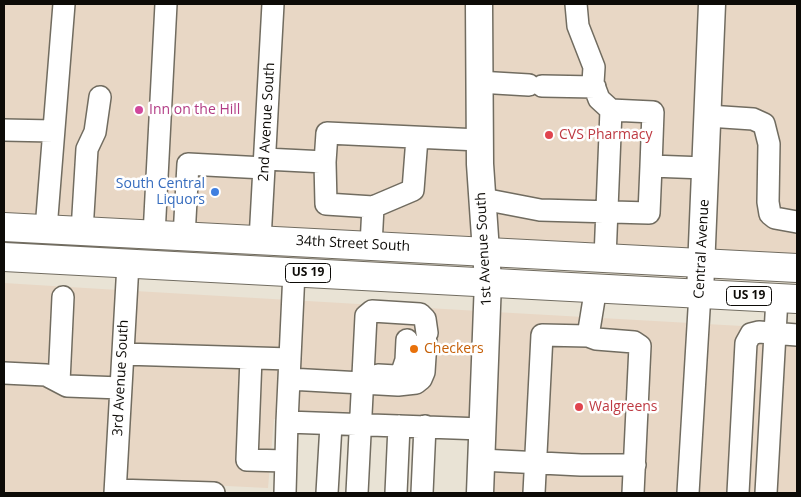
<!DOCTYPE html>
<style>
body{margin:0}
#map{position:relative;width:801px;height:497px;overflow:hidden;background:#e9e3d5;font-family:"Open Sans",sans-serif}
canvas{display:block}
.frame{position:absolute;inset:0;border:5px solid #0d0b07;pointer-events:none}
</style>
<div id="map">
<canvas width="801" height="497"></canvas>
<div class="frame"></div>
</div>
<script>
const g = document.querySelector('canvas').getContext('2d');
g.lineJoin = 'round';
function paint(path, color) { g.fillStyle = color; g.fill(path, 'evenodd'); }
const poly = rows => new Path2D(rows.map(r => 'M' + r).join(''));
function trace(path, color, width, dash) { g.strokeStyle = color; g.lineWidth = width; g.lineCap = dash ? 'butt' : 'round'; g.setLineDash(dash || []); g.stroke(path); }
function write(font, color, halo, rows, align = 'center') {
  g.font = font + ' "Open Sans",sans-serif'; g.lineWidth = 5; g.setLineDash([]); g.textBaseline = 'middle'; g.strokeStyle = halo; g.fillStyle = color; for (const [text, x, y, turn = 0] of rows) {
    g.save(); g.translate(x, y); g.rotate((+turn || 0) * Math.PI / 180); g.textAlign = isNaN(turn) ? turn : align; if (halo) g.strokeText(text, 0, 0); g.fillText(text, 0, 0); g.restore();
  }
}
const commercial = poly([
 [4,4,55,4,38,221,4,220],
 [72,4,265,4,252,232,55,222],
 [281,4,471,4,478,243,269,233],
 [487,4,704,4,694,255,495,244],
 [721,4,797,4,797,261,710,256],
 [4,283,118,290,107,493,4,493],
 [135,291,479,311,469,429,274,419,268,488,124,481],
 [495,312,690,323,680,493,488,493],
 [706,324,797,329,797,493,697,493]
]);
const minor = poly([
 [576,4,578,26,594,67,593,83,599,99,611,110,653,112,651,166,705,168],
 [478,82,529,85],
 [542,86,595,87],
 [708,116,753,119,764,124,769,144,768,202,770,214,775,218,797,222],
 [4,130,53,131],
 [265,159,325,162,327,133,479,140],
 [325,162,326,204,373,207],
 [483,199,540,210,649,213,651,166],
 [46,229,64,4],
 [82,231,87,149,95,132,100,97],
 [154,235,166,4],
 [184,237,188,164,264,168],
 [260,240,273,4],
 [371,245,373,207,413,190,417,138],
 [605,258,611,110],
 [294,272,287,422,482,429],
 [588,336,596,287],
 [123,354,290,359],
 [251,358,247,460,286,461],
 [4,373,46,375,67,386,121,388],
 [378,375,396,376,402,372,406,360,407,340],
 [289,379,398,385,416,383,421,379,424,372,426,341],
 [59,382,63,297],
 [481,460,581,465,635,465],
 [116,490,214,493],
 [115,493,128,264],
 [285,493,287,422],
 [327,493,331,425],
 [357,493,366,316,372,311,420,314,425,319,427,333],
 [396,493,399,426],
 [422,493,425,426],
 [534,493,542,335,588,336,596,339,634,342,640,346,633,493],
 [688,493,700,293],
 [738,493,746,343,751,334,759,332,797,335],
 [766,493,777,298]
]);
const major = poly([
 [479,4,480,164,488,281,480,493],
 [700,293,712,4]
]);
const highway = poly([
 [4,227,797,268],
 [4,257,797,299]
]);
const markers = [
 [139,110,5,"#d1479c"],
 [549,135,5,"#e0444e"],
 [215,192,5,"#3f7fe0"],
 [414,349,5,"#e8710a"],
 [579,407,5,"#e0444e"]
];
const shields = [
 [308,273,45],
 [749,296,45]
];
const shieldNames = [
 ["US 19",308,273],
 ["US 19",749,296]
];
const hotelNames = [
 ["Inn on the Hill",149,110]
];
const streetNames = [
 ["2nd Avenue South",267,122,-87],
 ["34th Street South",353,244,3],
 ["1st Avenue South",484,249,-93],
 ["Central Avenue",702,249,-87],
 ["3rd Avenue South",121,378,-87]
];
const healthNames = [
 ["CVS Pharmacy",559,135],
 ["Walgreens",589,407]
];
const shopNames = [
 ["South Central",205,184],
 ["Liquors",205,200]
];
const foodNames = [
 ["Checkers",424,349]
];
paint(commercial, '#e8d7c5');
trace(minor, '#716c60', 24);
trace(major, '#716c60', 29);
trace(highway, '#716c60', 30);
trace(minor, '#fff', 21);
trace(major, '#fff', 26);
trace(highway, '#fff', 28);
for (const [x, y, r, color] of markers) { const dot = new Path2D(); dot.arc(x, y, r, 0, 2 * Math.PI); g.fillStyle = color; g.fill(dot); trace(dot, '#fff', 2); }
for (const [x, y, w] of shields) { const box = new Path2D(); box.roundRect(x - w / 2, y - 9.5, w, 19, 4); g.fillStyle = '#fff'; g.fill(box); trace(box, '#0d0b07', 1); }
write('bold 12px', '#0d0b07', null, shieldNames);
write('14px', '#b23c85', '#fff', hotelNames, 'left');
write('14px', '#0d0b07', '#fff', streetNames);
write('14px', '#be3a42', '#fff', healthNames, 'left');
write('14px', '#366cbe', '#fff', shopNames, 'right');
write('14px', '#c56008', '#fff', foodNames, 'left');
</script>
